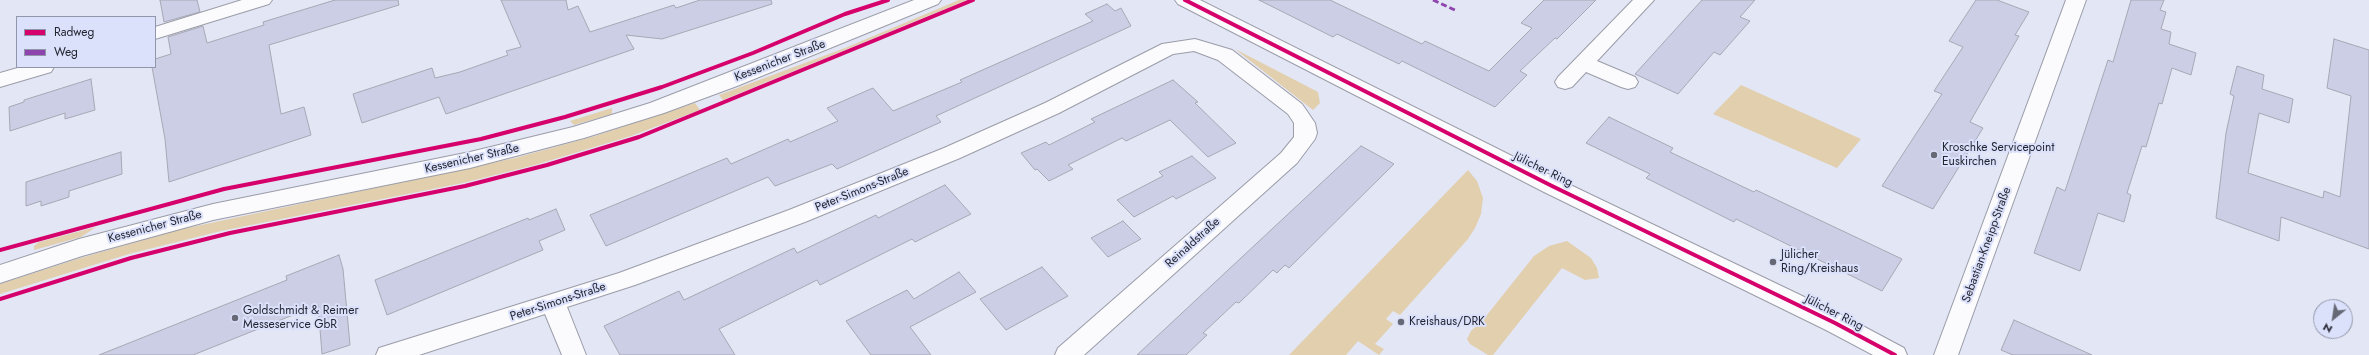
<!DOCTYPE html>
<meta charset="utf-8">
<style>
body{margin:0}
#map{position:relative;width:2369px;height:355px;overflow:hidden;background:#e3e6f4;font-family:Jost,sans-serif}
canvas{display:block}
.legend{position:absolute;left:16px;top:16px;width:140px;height:52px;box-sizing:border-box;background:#dce1fb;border:1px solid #9296aa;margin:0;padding:5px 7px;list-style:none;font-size:12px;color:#232531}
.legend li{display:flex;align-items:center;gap:8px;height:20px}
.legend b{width:20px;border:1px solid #9296aa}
.north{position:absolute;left:2313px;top:299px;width:40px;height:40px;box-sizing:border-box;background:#dce1fb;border:1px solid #9296aa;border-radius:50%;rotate:210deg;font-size:11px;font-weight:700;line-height:16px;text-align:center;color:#232531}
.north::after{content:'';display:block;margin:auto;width:14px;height:18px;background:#666975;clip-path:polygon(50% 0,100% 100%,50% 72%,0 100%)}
</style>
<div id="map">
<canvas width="2369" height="355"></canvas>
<ul class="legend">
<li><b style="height:5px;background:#d6006c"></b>Radweg</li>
<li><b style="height:5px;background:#8e44ad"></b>Weg</li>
</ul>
<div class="north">N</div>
</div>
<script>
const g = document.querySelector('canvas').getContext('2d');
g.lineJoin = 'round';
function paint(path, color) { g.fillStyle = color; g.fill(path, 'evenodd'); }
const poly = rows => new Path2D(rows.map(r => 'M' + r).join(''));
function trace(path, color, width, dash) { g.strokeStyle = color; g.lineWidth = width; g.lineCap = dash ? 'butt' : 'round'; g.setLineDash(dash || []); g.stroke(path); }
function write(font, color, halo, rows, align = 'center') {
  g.font = font + ' Jost,sans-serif'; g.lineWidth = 4; g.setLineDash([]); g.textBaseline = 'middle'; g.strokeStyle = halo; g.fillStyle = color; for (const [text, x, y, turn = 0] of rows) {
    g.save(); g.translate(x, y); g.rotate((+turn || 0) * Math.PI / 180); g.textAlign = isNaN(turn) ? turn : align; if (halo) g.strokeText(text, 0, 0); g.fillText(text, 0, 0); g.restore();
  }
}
const green = poly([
 [959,0,967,0,723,100,719,95,845,48],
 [1235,49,1318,92,1320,103,1313,110],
 [1741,85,1861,139,1837,168,1713,114],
 [695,103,700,110,631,136,535,165,463,183,221,231,129,254,0,294,0,284,77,259,178,230,515,158,595,136],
 [612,108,612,114,574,125,570,121],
 [1468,170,1477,181,1483,198,1481,214,1475,228,1468,239,1400,315,1393,311,1386,319,1393,324,1375,344,1384,349,1379,355,1358,341,1346,355,1289,355],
 [96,227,81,237,34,250,34,246,39,242],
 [1567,241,1591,258,1597,268,1599,278,1585,280,1562,268,1493,355,1488,355,1470,344,1467,339,1471,331,1483,320,1534,256,1549,246]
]);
const building = poly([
 [160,0,197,0,200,12,164,22,160,0],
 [335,0,398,0,399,5,269,45,281,114,304,107,311,135,169,182,165,139,152,67,155,67,155,59,171,54,168,37,203,26,207,43,264,25,263,22,335,0],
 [501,0,566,0,568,10,578,6,590,32,674,5,676,8,700,0,771,0,772,4,662,39,626,35,634,49,446,114,439,97,362,123,353,94,432,68,435,78,460,72,508,55,506,51,521,47,501,0],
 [1259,0,1330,0,1422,44,1425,41,1489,71,1532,28,1521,23,1544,0,1596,0,1557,39,1555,38,1520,71,1527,75,1495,107,1402,61,1399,64,1337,34,1333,37,1259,0],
 [1702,0,1755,0,1740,17,1750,21,1720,55,1714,52,1678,94,1635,74,1702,0],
 [1976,0,1997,0,2029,12,2015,35,2019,36,1970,122,1983,128,1933,209,1882,186,1942,94,1934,91,1963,47,1949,41,1976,0],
 [2131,0,2164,0,2160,10,2166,12,2161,29,2171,32,2169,44,2196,53,2191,75,2172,68,2162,104,2159,103,2146,147,2142,146,2127,193,2131,195,2124,222,2098,213,2080,271,2034,253,2057,187,2065,191,2108,60,2113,62,2131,0],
 [1107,4,1115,11,1121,8,1131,26,936,116,941,122,837,169,832,164,775,186,768,177,606,246,590,215,727,158,731,164,788,139,790,142,838,121,827,108,873,88,893,111,962,82,960,80,1093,21,1085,14,1107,4],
 [2334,39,2369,50,2369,249,2281,217,2279,241,2216,218,2226,133,2234,96,2230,94,2237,66,2264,75,2262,89,2293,99,2289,123,2259,113,2248,173,2323,198,2324,191,2340,197,2351,96,2327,88,2334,39],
 [91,79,95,110,65,119,65,113,10,131,9,107,24,102,24,100,91,79],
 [1173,80,1198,102,1195,103,1236,143,1208,157,1170,120,1126,141,1122,138,1068,165,1073,169,1049,181,1037,169,1035,170,1021,153,1046,142,1049,145,1095,122,1091,119,1173,80],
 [1609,117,1673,148,1670,152,1754,192,1756,190,1902,259,1882,291,1736,219,1734,222,1646,178,1650,174,1586,143,1609,117],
 [1361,146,1394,164,1289,268,1285,265,1277,273,1273,270,1239,303,1236,302,1203,333,1207,335,1186,355,1137,355,1361,146],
 [121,152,122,174,69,191,69,197,41,206,41,201,26,206,26,182,121,152],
 [1192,156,1216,178,1176,199,1173,196,1134,217,1117,200,1163,176,1159,172,1192,156],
 [945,185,971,214,915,242,912,239,820,285,817,280,719,329,735,355,620,355,604,326,679,291,684,300,794,248,797,253,876,215,878,218,945,185],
 [556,209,565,230,539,241,543,250,387,315,375,280,528,218,529,220,556,209],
 [1123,221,1141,239,1108,257,1091,238,1123,221],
 [339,255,343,269,350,345,322,354,318,305,193,355,99,355,287,280,286,276,339,255],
 [1042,267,1068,296,1006,330,980,299,1042,267],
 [959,272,976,292,910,327,931,355,871,355,846,321,907,290,914,299,959,272],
 [2014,320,2092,355,2013,355,2001,350,2014,320]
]);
const street = poly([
 [242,0,272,0,269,4,155,39,155,27,242,0],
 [1633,0,1654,0,1597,61,1635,77,1638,82,1635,87,1628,89,1621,87,1586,72,1572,87,1565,89,1558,87,1555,82,1558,77,1633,0],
 [2066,0,2086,0,1958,355,1934,355,2066,0],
 [1195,39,1232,50,1302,104,1315,123,1317,133,1315,139,1297,163,1084,355,1055,355,1058,348,1281,153,1294,137,1294,123,1288,114,1218,60,1194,51,1173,54,1059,113,960,158,805,222,635,285,567,307,586,355,562,355,545,314,419,355,376,355,379,348,619,273,789,210,944,148,1045,103,1162,44,1195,39],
 [21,67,54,67,51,72,0,87,0,73,21,67]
]);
const secondary = poly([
 [914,0,941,0,938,4,737,86,664,113,584,138,470,168,213,220,82,256,0,283,0,265,79,239,213,204,470,152,573,127,650,103,914,0]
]);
const primary = poly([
 [1175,0,1200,0,1560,180,1844,316,1904,348,1907,355,1873,355,1826,330,1544,192,1178,4,1175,0]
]);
const quiet = poly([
 [1433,0,1457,11]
]);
const cycleway = poly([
 [1185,0,1552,186,1835,323,1895,355],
 [0,250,224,189,481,139,565,117,662,87,753,53,845,14,888,0],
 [0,299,131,258,230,233,465,186,547,165,639,137,973,0]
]);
const markers = [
 [1934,155,4,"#666975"],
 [1773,262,4,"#666975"],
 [235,318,4,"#666975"],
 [1401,322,4,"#666975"]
];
const streetNames = [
 ["Kessenicher Straße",780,61,-21],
 ["Kessenicher Straße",472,159,-13],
 ["Jülicher Ring",1543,170,26],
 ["Peter-Simons-Straße",862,190,-22],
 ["Kessenicher Straße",155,227,-15],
 ["Reinaldstraße",1193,243,-42],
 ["Sebastian-Kneipp-Straße",1987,245,-70],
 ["Peter-Simons-Straße",558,302,-18],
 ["Jülicher Ring",1834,313,27]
];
const poiNames = [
 ["Kroschke Servicepoint",1942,148],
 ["Euskirchen",1942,162],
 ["Jülicher",1781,255],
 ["Ring/Kreishaus",1781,269],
 ["Goldschmidt & Reimer",243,311],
 ["Messeservice GbR",243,325],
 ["Kreishaus/DRK",1409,322]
];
paint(green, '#e2cfae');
paint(building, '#cbcee5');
trace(building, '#a6a8b4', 1);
trace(street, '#9a9ca8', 2);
trace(secondary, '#9a9ca8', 2);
trace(primary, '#9a9ca8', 2);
paint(street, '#fbfbfd');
paint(secondary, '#fbfbfd');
paint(primary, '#fbfbfd');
trace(quiet, '#8e44ad', 3, [6, 3]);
trace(cycleway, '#d6006c', 4);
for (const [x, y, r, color] of markers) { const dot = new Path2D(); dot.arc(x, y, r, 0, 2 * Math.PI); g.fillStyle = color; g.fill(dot); trace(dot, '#dce1fb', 1.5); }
write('12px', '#232531', '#dce1fb', streetNames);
write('12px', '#232531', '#dce1fb', poiNames, 'left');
</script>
